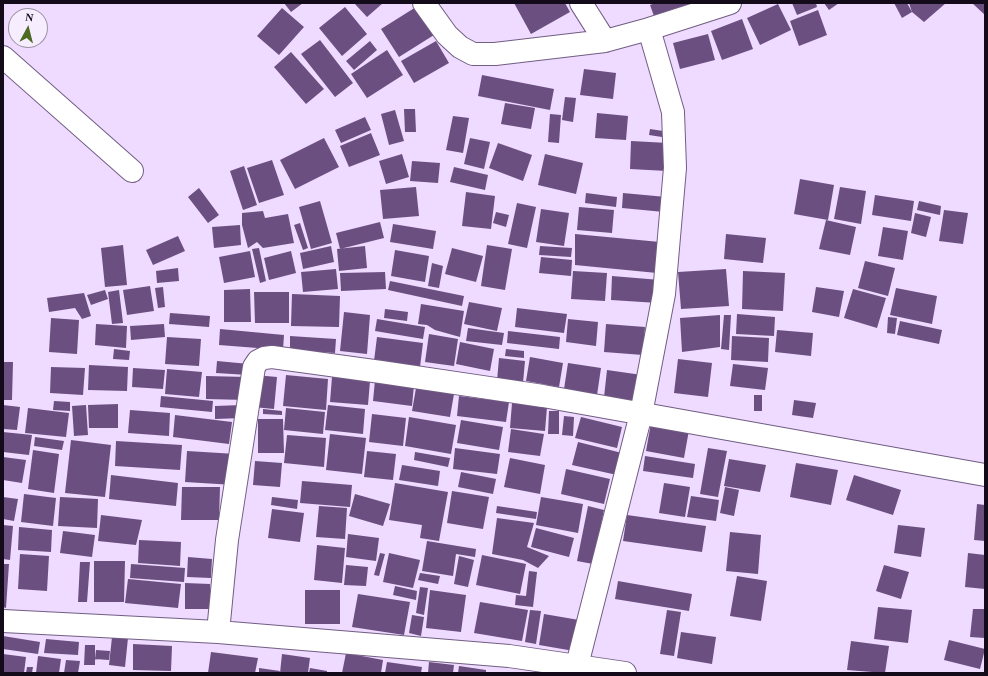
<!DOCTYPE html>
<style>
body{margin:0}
#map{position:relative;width:988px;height:676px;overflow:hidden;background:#eedbff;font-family:Georgia,serif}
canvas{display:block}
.frame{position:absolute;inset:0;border:4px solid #140b1a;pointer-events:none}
.north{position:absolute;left:8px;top:8px;width:40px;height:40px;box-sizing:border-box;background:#f6edff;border:1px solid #9c93a3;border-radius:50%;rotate:7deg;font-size:11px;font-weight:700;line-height:16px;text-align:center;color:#140b1a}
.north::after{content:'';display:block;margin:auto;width:14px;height:18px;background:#4c6b20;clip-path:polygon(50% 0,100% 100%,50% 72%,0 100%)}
</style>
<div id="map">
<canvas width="988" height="676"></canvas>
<div class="frame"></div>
<div class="north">N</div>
</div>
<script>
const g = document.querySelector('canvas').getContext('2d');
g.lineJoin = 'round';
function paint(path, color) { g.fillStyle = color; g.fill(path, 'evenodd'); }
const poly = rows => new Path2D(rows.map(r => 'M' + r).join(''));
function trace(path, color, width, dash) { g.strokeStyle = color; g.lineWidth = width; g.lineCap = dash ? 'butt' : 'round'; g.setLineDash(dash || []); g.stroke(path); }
const building = poly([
 [284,3,303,3,291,12],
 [354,3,383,3,367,17],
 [514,3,565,3,570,12,531,34],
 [655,3,697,3,655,19,650,5],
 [792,3,816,3,817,7,797,15],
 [824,3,839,3,829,10],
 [894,3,907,3,912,12,902,18],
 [909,3,946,3,924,22,912,12],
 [972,3,985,3,985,15],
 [778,4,791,30,760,45,747,18],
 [345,7,367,34,342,56,319,28],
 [416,7,434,35,399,57,381,29],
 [282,8,304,27,279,55,257,36],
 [818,10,827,35,799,46,790,21],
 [742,19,753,49,722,60,711,31],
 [708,34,715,60,680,69,673,43],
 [320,40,353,83,335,97,301,54],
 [370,41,377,50,354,70,346,61],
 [436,41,449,63,414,83,401,61],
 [387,50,403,75,367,98,351,74],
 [291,52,324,89,306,104,274,67],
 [584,69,616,73,613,99,580,95],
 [482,75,554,89,550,110,478,96],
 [565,97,576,98,573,122,562,120],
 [505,103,535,108,531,129,501,124],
 [404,109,415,109,416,132,405,132],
 [395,110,404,141,389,145,381,114],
 [597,113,628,116,626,140,595,138],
 [550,114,561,115,559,143,548,142],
 [453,116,469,118,463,153,446,150],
 [365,117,371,130,341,143,335,130],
 [650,129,663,131,662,137,649,135],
 [371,133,380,155,349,167,340,146],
 [324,138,339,167,295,189,280,160],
 [470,138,490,142,484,169,464,164],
 [631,141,668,143,667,171,630,169],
 [498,143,532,155,523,181,489,168],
 [402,154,409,177,386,184,379,161],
 [545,154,583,163,576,194,538,185],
 [272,160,284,195,259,203,247,168],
 [412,161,440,163,438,183,410,181],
 [244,166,257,205,243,210,230,171],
 [454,167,488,175,485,190,450,182],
 [800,179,834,185,828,220,794,214],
 [416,187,419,216,383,219,380,190],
 [840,187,866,191,861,224,834,219],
 [199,188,219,215,208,223,188,197],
 [466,192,495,196,491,229,462,226],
 [586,193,617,197,616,207,585,203],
 [623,193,666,197,664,212,622,208],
 [875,195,914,201,911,221,872,215],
 [320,201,332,243,311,249,299,207],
 [919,201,941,206,940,215,917,210],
 [517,203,536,207,527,248,508,244],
 [579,207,614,210,612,233,577,230],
 [541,209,569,213,564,246,536,242],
 [944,210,968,213,963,244,939,241],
 [263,211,265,218,288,214,294,243,263,248,257,242,248,248,242,225,242,213],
 [496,212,509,215,506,227,493,223],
 [915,213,931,217,926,237,911,233],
 [826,220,856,227,850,255,819,249],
 [380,222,384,238,340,249,336,233],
 [300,223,308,248,303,250,294,225],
 [393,224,436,231,433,249,390,242],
 [240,225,241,245,214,248,212,227],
 [883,227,908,231,903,260,878,256],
 [575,234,660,242,657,273,575,265],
 [726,234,766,238,763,263,724,259],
 [178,236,185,251,153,265,146,250],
 [123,245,127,285,105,287,101,248],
 [487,245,512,249,505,290,481,286],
 [331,246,334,262,303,269,300,253],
 [365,246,367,268,339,271,337,249],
 [540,246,572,248,571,257,539,255],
 [259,248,266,281,260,283,252,249],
 [452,248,483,256,476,282,445,274],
 [395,250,429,256,425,282,391,276],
 [250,251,255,277,224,283,219,257],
 [291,251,296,273,269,280,264,258],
 [541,257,572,260,571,276,539,273],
 [865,261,895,268,888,296,858,288],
 [432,263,443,266,439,288,428,286],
 [178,268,179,281,157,283,156,271],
 [336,269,338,289,303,292,301,272],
 [726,269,729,306,681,309,678,272],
 [573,271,607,273,605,301,571,299],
 [743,271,785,273,783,311,742,309],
 [385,272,386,289,341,291,340,273],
 [612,276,660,280,658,303,611,300],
 [390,281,464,296,462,306,388,290],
 [150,286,154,311,127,315,123,290],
 [163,287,165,307,158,308,155,288],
 [816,287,844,291,839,317,812,312],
 [896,288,937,296,932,324,890,315],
 [250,289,251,322,224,322,224,290],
 [853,289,886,298,877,328,844,318],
 [105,290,108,299,91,305,87,295],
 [119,290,123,323,112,324,108,292],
 [254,292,289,292,289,323,255,323],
 [84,293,91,316,82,319,75,308,49,312,47,298],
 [292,294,340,296,339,327,291,326],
 [469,302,502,308,497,331,464,324],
 [421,304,464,311,460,337,435,330,427,325,418,324],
 [517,308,567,314,564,333,515,327],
 [385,309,408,312,407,321,384,318],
 [344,312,370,315,367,354,340,351],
 [170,313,210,316,209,327,169,324],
 [737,314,775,317,774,336,736,334],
 [720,315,720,347,682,352,680,318],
 [724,315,731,315,729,350,721,349],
 [888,317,897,318,895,334,887,333],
 [51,318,79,320,77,354,49,352],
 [377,319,425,327,423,339,375,331],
 [568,319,598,322,596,346,566,342],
 [900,321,942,330,939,344,897,335],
 [96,324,127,326,126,348,95,345],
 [164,324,165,337,131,340,130,326],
 [606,324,645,327,643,355,604,352],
 [468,328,504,333,502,345,466,341],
 [220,329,284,335,283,350,219,345],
 [777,330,813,333,811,356,775,352],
 [508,331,560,337,559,349,507,343],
 [429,334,458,339,454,366,425,362],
 [290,336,336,339,335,353,290,350],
 [732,336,769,338,768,362,731,360],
 [167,337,201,339,199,366,165,364],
 [377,337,423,343,420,367,374,361],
 [460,342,494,349,490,371,456,364],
 [114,349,130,351,129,360,113,359],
 [506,349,524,351,524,358,505,356],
 [530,357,563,363,559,387,526,381],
 [499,358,525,361,523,383,497,381],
 [678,359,712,363,708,397,674,393],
 [217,361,249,364,248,375,216,373],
 [3,362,13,362,12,400,3,400],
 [568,363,601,368,597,395,564,389],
 [733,364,768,368,765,390,730,386],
 [89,365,128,367,127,391,88,390],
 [51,367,85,368,83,395,50,393],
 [133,368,165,370,163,389,132,387],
 [167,369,202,372,199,397,165,394],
 [607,370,642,375,638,402,604,397],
 [255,375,277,377,274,409,253,407],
 [286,375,328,379,326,410,283,406],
 [206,376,247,377,246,400,206,399],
 [332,377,370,381,368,405,330,402],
 [375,380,414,385,412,406,373,401],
 [416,388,454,394,450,417,412,411],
 [754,395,762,395,762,411,754,411],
 [161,396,213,401,212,412,160,407],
 [459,396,509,402,506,422,457,416],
 [794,400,816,403,813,418,792,415],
 [54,401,70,402,70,411,53,410],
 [512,403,547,407,545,431,510,428],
 [118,404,118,428,89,428,88,405],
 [3,405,20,407,17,430,3,429],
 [86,405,88,435,74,436,72,406],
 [242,405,243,418,215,419,215,406],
 [328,405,365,409,363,434,325,430],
 [28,408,69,413,66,437,25,433],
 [286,408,325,412,323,434,284,430],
 [263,409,282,411,282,415,263,414],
 [130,410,170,413,169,436,128,433],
 [549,411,559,411,559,434,548,434],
 [372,414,406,418,403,446,369,442],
 [175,415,232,422,229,444,173,437],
 [564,416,574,417,573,436,562,435],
 [409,417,456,425,451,454,405,446],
 [581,417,622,427,617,448,575,438],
 [258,419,283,419,284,453,258,453],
 [461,420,503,427,499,450,457,443],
 [651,423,689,430,684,458,646,451],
 [511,429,544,434,540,456,508,452],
 [3,432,32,435,29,455,3,452],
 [330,434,366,438,362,474,326,470],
 [287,435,326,438,324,467,284,463],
 [35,437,64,441,62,450,34,446],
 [71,440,111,445,105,497,65,493],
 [116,441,182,445,180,470,115,466],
 [578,442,622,453,617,475,572,465],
 [455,448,500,454,497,474,453,469],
 [708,448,727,451,718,497,700,494],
 [33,450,59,454,54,493,28,489],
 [187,451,236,454,234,485,185,482],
 [367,451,396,454,393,480,364,477],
 [415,452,450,458,448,467,414,460],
 [645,456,695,464,693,478,643,471],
 [3,457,26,460,22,483,3,480],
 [510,458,545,465,540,494,504,487],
 [729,459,766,465,760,492,724,486],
 [255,461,282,463,280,487,253,485],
 [796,463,838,470,831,505,790,497],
 [402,465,440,471,438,486,399,480],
 [566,469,610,479,604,504,561,494],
 [461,472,496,479,493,494,458,487],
 [111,475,178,483,176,506,109,499],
 [854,475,901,490,893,515,846,500],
 [302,481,352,485,350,507,300,503],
 [395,483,448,492,439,541,420,538,422,525,389,520],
 [664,483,690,487,685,517,659,513],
 [182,487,220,487,219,520,181,520],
 [725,487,739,490,734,516,720,513],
 [452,491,489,497,483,529,447,523],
 [24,494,56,498,53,526,21,522],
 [355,494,390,504,383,526,349,516],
 [691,496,719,500,716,521,687,517],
 [3,497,18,499,14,521,3,519],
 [60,497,98,499,97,528,58,526],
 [272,497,298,500,297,509,271,505],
 [541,497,583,504,578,533,536,525],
 [977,504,985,505,985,541,974,540],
 [319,506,347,508,345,539,316,537],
 [497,506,537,512,536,519,496,513],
 [588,506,604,510,593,564,577,561],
 [272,509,304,513,300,542,268,538],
 [101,515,142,520,136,545,98,541],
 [627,515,706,526,702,552,623,541],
 [497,518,534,523,527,547,549,556,538,568,523,560,492,554],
 [3,525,13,526,10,560,3,559],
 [898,525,925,528,921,557,894,553],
 [19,527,52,530,51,552,18,550],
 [536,528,574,538,569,557,531,547],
 [63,531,95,535,92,557,60,553],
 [730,532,761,535,758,574,726,571],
 [348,534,379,538,376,561,346,557],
 [139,540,181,542,180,566,138,563],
 [427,541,476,549,475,557,456,554,453,576,422,571],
 [317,545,345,548,342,583,314,580],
 [380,553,385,554,379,576,374,575],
 [389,553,420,560,413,588,383,582],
 [968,553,985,555,985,589,965,587],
 [20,554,49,556,47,591,18,589],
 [482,555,526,564,520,594,476,585],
 [459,556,474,560,468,587,454,584],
 [188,557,212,559,211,578,187,577],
 [94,561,125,561,124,602,94,602],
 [80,562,90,562,87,602,78,602],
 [3,564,9,564,6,608,3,607],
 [131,564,185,568,184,582,130,578],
 [346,565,368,567,366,586,344,585],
 [884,565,909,572,901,599,876,591],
 [529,571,537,572,533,607,515,605,516,595,526,596],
 [420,573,440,576,438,584,418,580],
 [737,576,767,581,761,621,730,616],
 [128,579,181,584,178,608,125,603],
 [618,581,692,594,689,611,615,599],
 [185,583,210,584,210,609,185,609],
 [395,586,417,591,416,600,393,595],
 [420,587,428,588,424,615,416,613],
 [305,590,340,590,340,624,305,624],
 [430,590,466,595,461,632,426,628],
 [358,594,410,602,404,635,352,627],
 [480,602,528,610,522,641,474,633],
 [878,607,912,610,908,643,874,639],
 [973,609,985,609,985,638,970,637],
 [530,610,541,611,536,644,525,642],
 [667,610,681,612,674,656,660,654],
 [544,614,579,620,574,651,539,645],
 [412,615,424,617,421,636,409,633],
 [681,632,716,637,712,664,677,658],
 [3,636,40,642,38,654,3,649],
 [112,637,128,638,125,667,109,665],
 [46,639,79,642,78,655,44,653],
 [949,640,985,649,980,669,944,660],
 [851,641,889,646,885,673,847,670],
 [133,644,172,646,171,671,133,670],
 [85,645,95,645,95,665,84,665],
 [96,650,110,651,109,660,95,659],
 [211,652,258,658,255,673,208,673],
 [346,653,383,660,381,673,342,673],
 [3,654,26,657,24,673,3,673],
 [282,654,310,658,308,673,280,673],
 [38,656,61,659,59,673,36,673],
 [66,660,80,661,78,673,64,673],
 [387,662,422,667,421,673,385,673],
 [429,662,454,665,453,673,428,673],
 [459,666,486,670,486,673,458,673],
 [27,667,33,667,32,673,26,673],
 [259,668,280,671,279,673,259,673],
 [310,668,327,671,327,673,309,673]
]);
const minor = poly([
 [424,3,447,35,460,47,473,54,495,54,605,41,649,29,730,3],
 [581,3,605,41],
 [3,57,132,171],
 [3,621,218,632,509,656,625,673],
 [218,632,227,540,254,367,258,361,264,358,272,357,381,372,543,396,985,475],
 [575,673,641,414,664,294,675,168,673,112,649,29]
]);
paint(building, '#6b4f81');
trace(minor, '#725d83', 24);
trace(minor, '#fff', 22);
</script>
